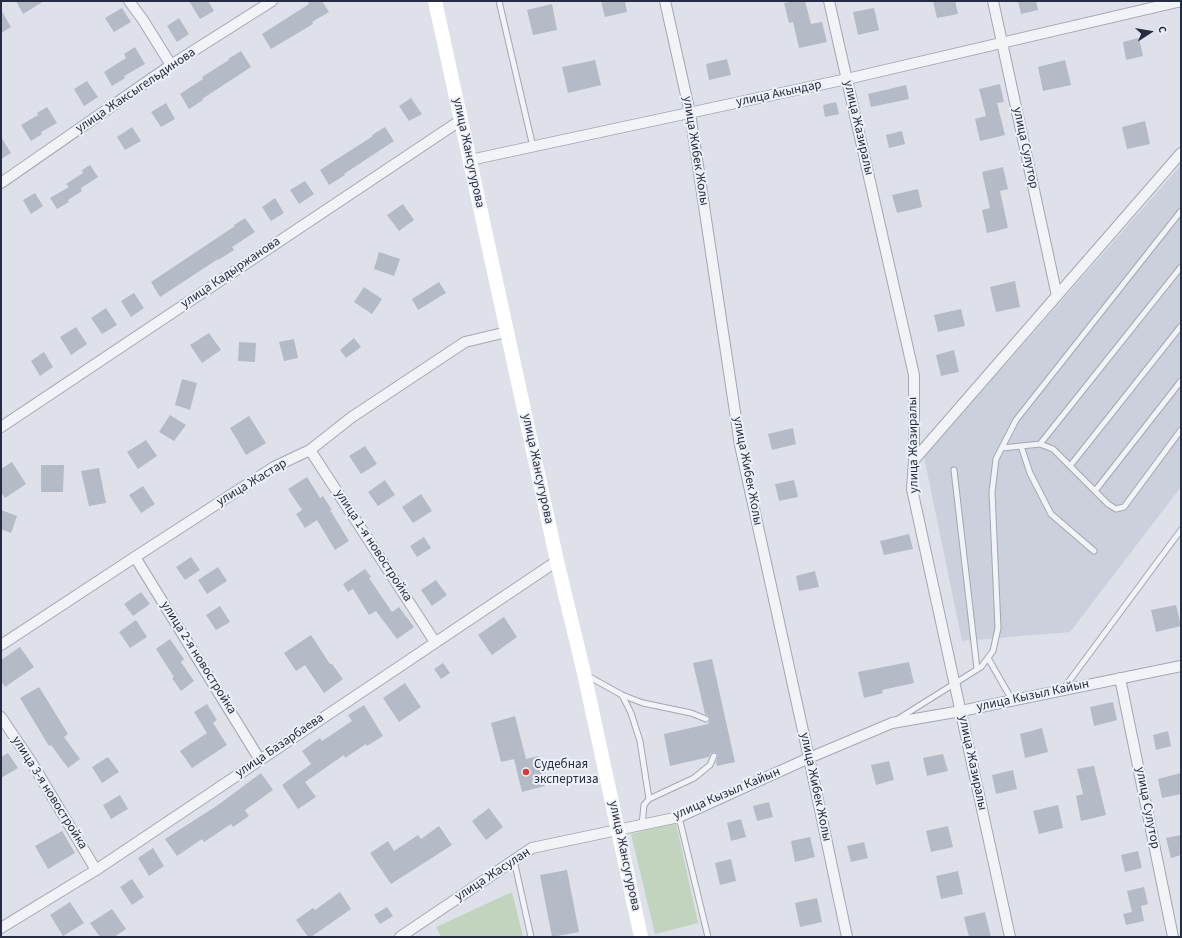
<!DOCTYPE html>
<meta charset="utf-8">
<style>
body{margin:0}
#map{position:relative;width:1182px;height:938px;overflow:hidden;background:#dee1e9;font-family:"Source Sans 3",sans-serif}
canvas{display:block}
.frame{position:absolute;inset:0;border:2px solid #262d42;pointer-events:none}
.north{position:absolute;left:1130px;top:12px;width:40px;height:40px;-webkit-text-stroke:3px #eef1f7;paint-order:stroke;rotate:78deg;font-size:11px;font-weight:700;line-height:16px;text-align:center;color:#262d42}
.north::after{content:'';display:block;margin:auto;width:14px;height:18px;background:#262d42;clip-path:polygon(50% 0,100% 100%,50% 72%,0 100%)}
</style>
<div id="map">
<canvas width="1182" height="938"></canvas>
<div class="frame"></div>
<div class="north">С</div>
</div>
<script>
const g = document.querySelector('canvas').getContext('2d');
g.lineJoin = 'round';
function paint(path, color) { g.fillStyle = color; g.fill(path, 'evenodd'); }
const poly = rows => new Path2D(rows.map(r => 'M' + r).join(''));
function trace(path, color, width, dash) { g.strokeStyle = color; g.lineWidth = width; g.lineCap = dash ? 'butt' : 'round'; g.setLineDash(dash || []); g.stroke(path); }
function write(font, color, halo, rows, align = 'center') {
  g.font = font + ' "Source Sans 3",sans-serif'; g.lineWidth = 4; g.setLineDash([]); g.textBaseline = 'middle'; g.strokeStyle = halo; g.fillStyle = color; for (const [text, x, y, turn = 0] of rows) {
    g.save(); g.translate(x, y); g.rotate((+turn || 0) * Math.PI / 180); g.textAlign = isNaN(turn) ? turn : align; if (halo) g.strokeText(text, 0, 0); g.fillText(text, 0, 0); g.restore();
  }
}
const built = poly([
 [1181,165,1181,487,1070,632,962,641,924,457]
]);
const green = poly([
 [676,823,698,923,655,934,631,834],
 [512,892,523,937,441,937,436,927]
]);
const building = poly([
 [16,1,44,1,23,14],
 [189,1,208,1,214,11,200,19],
 [307,1,322,1,329,12,312,22,313,24,271,49,262,34,309,4],
 [601,1,625,1,627,12,605,17],
 [793,1,805,1,811,24,822,22,827,42,799,48,793,22,789,23,784,3],
 [933,1,955,1,958,14,937,18],
 [1018,1,1036,1,1038,10,1021,14],
 [552,4,557,30,533,35,527,10],
 [122,8,131,22,114,32,105,18],
 [874,8,879,30,858,35,853,12],
 [1,10,11,27,1,33],
 [179,18,189,34,177,42,167,26],
 [1139,38,1143,56,1126,60,1123,42],
 [135,47,145,64,124,76,125,78,112,86,104,72,126,58,124,54],
 [241,51,251,67,202,99,203,100,189,109,180,94,203,79,202,77,229,60,228,59],
 [727,59,731,75,709,80,706,64],
 [595,60,601,85,568,93,562,67],
 [1065,60,1071,85,1043,91,1038,67],
 [87,81,98,97,84,106,74,89],
 [1000,84,1004,102,997,103,1005,135,980,141,975,119,986,116,979,89],
 [906,85,909,99,871,107,868,94],
 [411,98,422,114,409,121,399,106],
 [836,102,839,114,825,117,823,105],
 [166,103,175,119,161,127,151,112],
 [47,107,57,123,41,132,42,134,31,141,21,125,38,115,37,113],
 [1145,121,1150,144,1127,149,1122,127],
 [132,127,141,141,125,150,117,137],
 [385,127,394,141,344,174,345,175,329,185,320,170,373,136,372,135],
 [902,131,905,144,889,148,886,135],
 [1,137,11,153,1,159],
 [90,165,98,177,81,188,82,191,68,200,69,202,57,209,50,198,69,187,66,184,83,173,82,170],
 [1003,167,1008,189,1000,191,1008,228,987,233,982,210,990,208,982,172],
 [305,181,314,194,299,204,290,190],
 [918,189,922,207,897,213,892,195],
 [35,193,43,206,31,214,23,200],
 [275,198,284,213,271,221,262,207],
 [403,204,414,220,399,231,387,215],
 [245,218,255,232,232,247,234,250,218,260,218,259,160,297,151,282,235,226,234,225],
 [379,252,400,259,394,276,374,269],
 [1015,281,1020,307,996,312,990,287],
 [439,282,446,293,418,310,412,299],
 [364,287,382,299,372,314,354,302],
 [134,293,144,308,131,317,121,301],
 [106,308,117,325,102,334,91,318],
 [961,309,965,326,938,332,934,315],
 [76,327,87,344,71,355,60,337],
 [209,333,221,350,202,363,190,345],
 [354,338,361,347,346,358,340,350],
 [294,339,298,358,284,361,279,342],
 [239,342,256,343,255,362,238,361],
 [954,350,959,372,941,376,936,355],
 [44,352,53,367,40,376,31,361],
 [182,379,197,383,190,410,175,405],
 [170,415,186,425,174,441,159,432],
 [249,416,266,443,246,455,230,428],
 [793,428,796,444,772,450,768,434],
 [146,440,157,456,138,469,127,452],
 [365,446,377,464,361,474,349,456],
 [12,462,26,484,5,498,1,492,1,469],
 [41,465,64,465,63,492,41,492],
 [99,468,106,503,89,506,81,471],
 [307,477,320,498,323,496,332,510,330,510,349,541,335,550,317,520,305,528,296,514,302,510,288,489],
 [385,480,395,495,378,506,368,492],
 [794,480,798,497,779,501,775,484],
 [143,486,155,504,141,513,129,495],
 [421,494,432,511,413,523,402,507],
 [1,510,17,516,11,533,1,529],
 [909,534,913,549,884,555,880,541],
 [424,537,431,548,417,557,410,546],
 [191,557,200,570,185,580,176,567],
 [218,567,227,581,207,594,198,580],
 [365,569,371,577,369,578,392,612,399,607,414,627,397,639,376,611,369,615,353,589,348,592,343,584],
 [815,571,819,587,799,591,796,576],
 [436,580,447,595,432,606,421,590],
 [141,592,150,604,133,616,124,604],
 [1176,605,1181,626,1156,632,1151,610],
 [220,606,230,622,216,630,206,615],
 [504,617,517,637,492,655,478,635],
 [136,620,147,637,130,648,119,632],
 [311,635,330,664,332,664,343,679,324,693,305,665,296,671,284,653],
 [170,639,184,659,181,662,194,681,181,691,172,678,174,677,156,649],
 [20,647,34,667,5,687,1,681,1,660],
 [712,659,735,762,717,766,716,762,718,755,716,753,714,752,711,753,709,757,670,766,664,734,708,724,710,720,709,716,705,714,693,663],
 [909,662,914,683,882,690,883,693,864,698,858,672],
 [443,663,450,673,441,679,434,669],
 [405,683,421,707,399,722,383,698],
 [39,687,68,734,64,737,80,759,68,768,51,745,49,746,20,698],
 [1113,702,1117,720,1094,726,1090,707],
 [207,704,217,720,213,723,227,745,192,768,180,751,207,733,194,712],
 [364,705,383,736,367,746,366,744,345,758,344,755,305,782,316,797,298,809,282,785,311,764,302,751,320,738,322,741,352,721,348,715],
 [515,716,526,759,538,756,545,786,522,792,514,759,501,762,491,723],
 [1042,728,1048,752,1025,758,1020,734],
 [1168,731,1171,746,1156,750,1153,735],
 [8,753,18,768,1,778,1,757],
 [943,754,948,771,927,776,923,758],
 [108,757,119,772,102,783,92,767],
 [889,761,894,780,876,785,871,765],
 [1094,766,1106,815,1081,821,1076,796,1083,794,1077,769],
 [1013,770,1017,789,996,794,992,775],
 [261,773,273,790,245,810,249,816,233,827,231,824,204,842,202,839,177,856,165,839,218,805],
 [1181,773,1181,794,1162,798,1158,779],
 [120,795,128,809,111,819,103,805],
 [769,802,773,817,757,821,753,806],
 [1058,805,1063,828,1039,834,1033,811],
 [489,808,503,827,486,840,472,821],
 [741,819,746,837,731,841,727,823],
 [439,826,452,845,391,884,370,853,388,841,394,851,418,835,421,839],
 [948,826,953,847,931,852,926,831],
 [62,831,75,853,48,869,35,846],
 [1181,835,1181,855,1171,858,1166,838],
 [810,837,815,857,795,862,791,841],
 [864,842,868,858,851,862,847,846],
 [153,848,164,866,149,876,138,858],
 [1138,851,1142,868,1125,872,1121,855],
 [731,859,736,881,720,885,715,863],
 [567,870,579,932,552,937,540,875],
 [958,871,963,894,941,899,936,876],
 [132,879,144,897,132,905,120,887],
 [1144,887,1148,904,1141,906,1144,921,1126,925,1123,914,1132,912,1127,891],
 [340,892,351,909,311,937,308,937,296,920,313,908,315,910],
 [817,898,822,922,800,927,795,903],
 [70,902,84,923,63,936,50,915],
 [387,907,393,916,380,924,374,915],
 [112,909,126,929,114,937,100,937,90,923],
 [985,912,991,937,969,937,964,917]
]);
const service = poly([
 [499,1,533,147],
 [1040,444,1181,267],
 [1021,446,1030,473,1051,514,1094,551],
 [1002,448,1040,444,1053,449,1108,504,1116,509,1124,507,1181,430],
 [1070,466,1181,326],
 [954,470,977,669],
 [1095,491,1181,381],
 [988,658,1012,700],
 [588,676,622,695,643,703,691,713,706,719],
 [1064,688,1181,530],
 [622,695,631,713,640,741,649,799],
 [898,719,981,667,993,651,998,628,992,492,996,459,1016,420,1181,211],
 [679,817,708,937],
 [642,825,644,805,649,799,694,778,710,765,714,756],
 [514,860,531,937]
]);
const minor = poly([
 [129,1,143,20,171,65],
 [665,1,690,113,740,445,809,758,847,937],
 [829,1,914,375,914,460,912,489,1010,937],
 [993,1,1057,296],
 [470,160,847,79,1181,1],
 [1,183,171,65,272,1],
 [1,427,461,120],
 [310,450,435,642],
 [914,460,1181,153],
 [135,557,260,760],
 [1,645,135,557,274,467,310,450,352,417,465,342,507,332],
 [1120,678,1173,937],
 [1,717,32,763,96,870],
 [1,928,96,870,557,561],
 [400,937,532,848,679,817,809,758,892,723,961,711,1181,666]
]);
const secondary = poly([
 [435,1,557,561,584,673,641,937]
]);
const markers = [
 [526,772,4,"#dc363c"]
];
const streetNames = [
 ["улица Жаксыгельдинова",136,91,-34],
 ["улица Акындар",779,94,-12],
 ["улица Жазиралы",858,128,77],
 ["улица Сулутор",1025,148,78],
 ["улица Жибек Жолы",695,151,81],
 ["улица Жансугурова",468,153,78],
 ["улица Кадыржанова",231,273,-34],
 ["улица Жазиралы",914,445,-91],
 ["улица Жансугурова",537,469,78],
 ["улица Жибек Жолы",747,471,79],
 ["улица Жастар",252,483,-31],
 ["улица 1-я новостройка",373,546,57],
 ["улица 2-я новостройка",198,658,58],
 ["улица Кызыл Кайын",1033,696,-12],
 ["улица Базарбаева",280,746,-34],
 ["улица Жазиралы",972,763,78],
 ["улица Жибек Жолы",815,787,78],
 ["улица 3-я новостройка",49,793,58],
 ["улица Кызыл Кайын",727,794,-23],
 ["улица Сулутор",1147,808,79],
 ["улица Жансугурова",624,856,78],
 ["улица Жасулан",493,875,-33]
];
const poiNames = [
 ["Судебная",534,765],
 ["экспертиза",534,780]
];
paint(built, '#ccd0dc');
paint(green, '#c2d4be');
paint(building, '#b5bac7');
trace(service, '#a3a7b4', 7);
trace(minor, '#a3a7b4', 12);
trace(service, '#f1f3f7', 5);
trace(minor, '#f1f3f7', 10);
trace(secondary, '#fff', 14);
for (const [x, y, r, color] of markers) { const dot = new Path2D(); dot.arc(x, y, r, 0, 2 * Math.PI); g.fillStyle = color; g.fill(dot); trace(dot, '#eef1f7', 1.5); }
write('13px', '#262d42', '#eef1f7', streetNames);
write('13px', '#262d42', '#eef1f7', poiNames, 'left');
</script>
